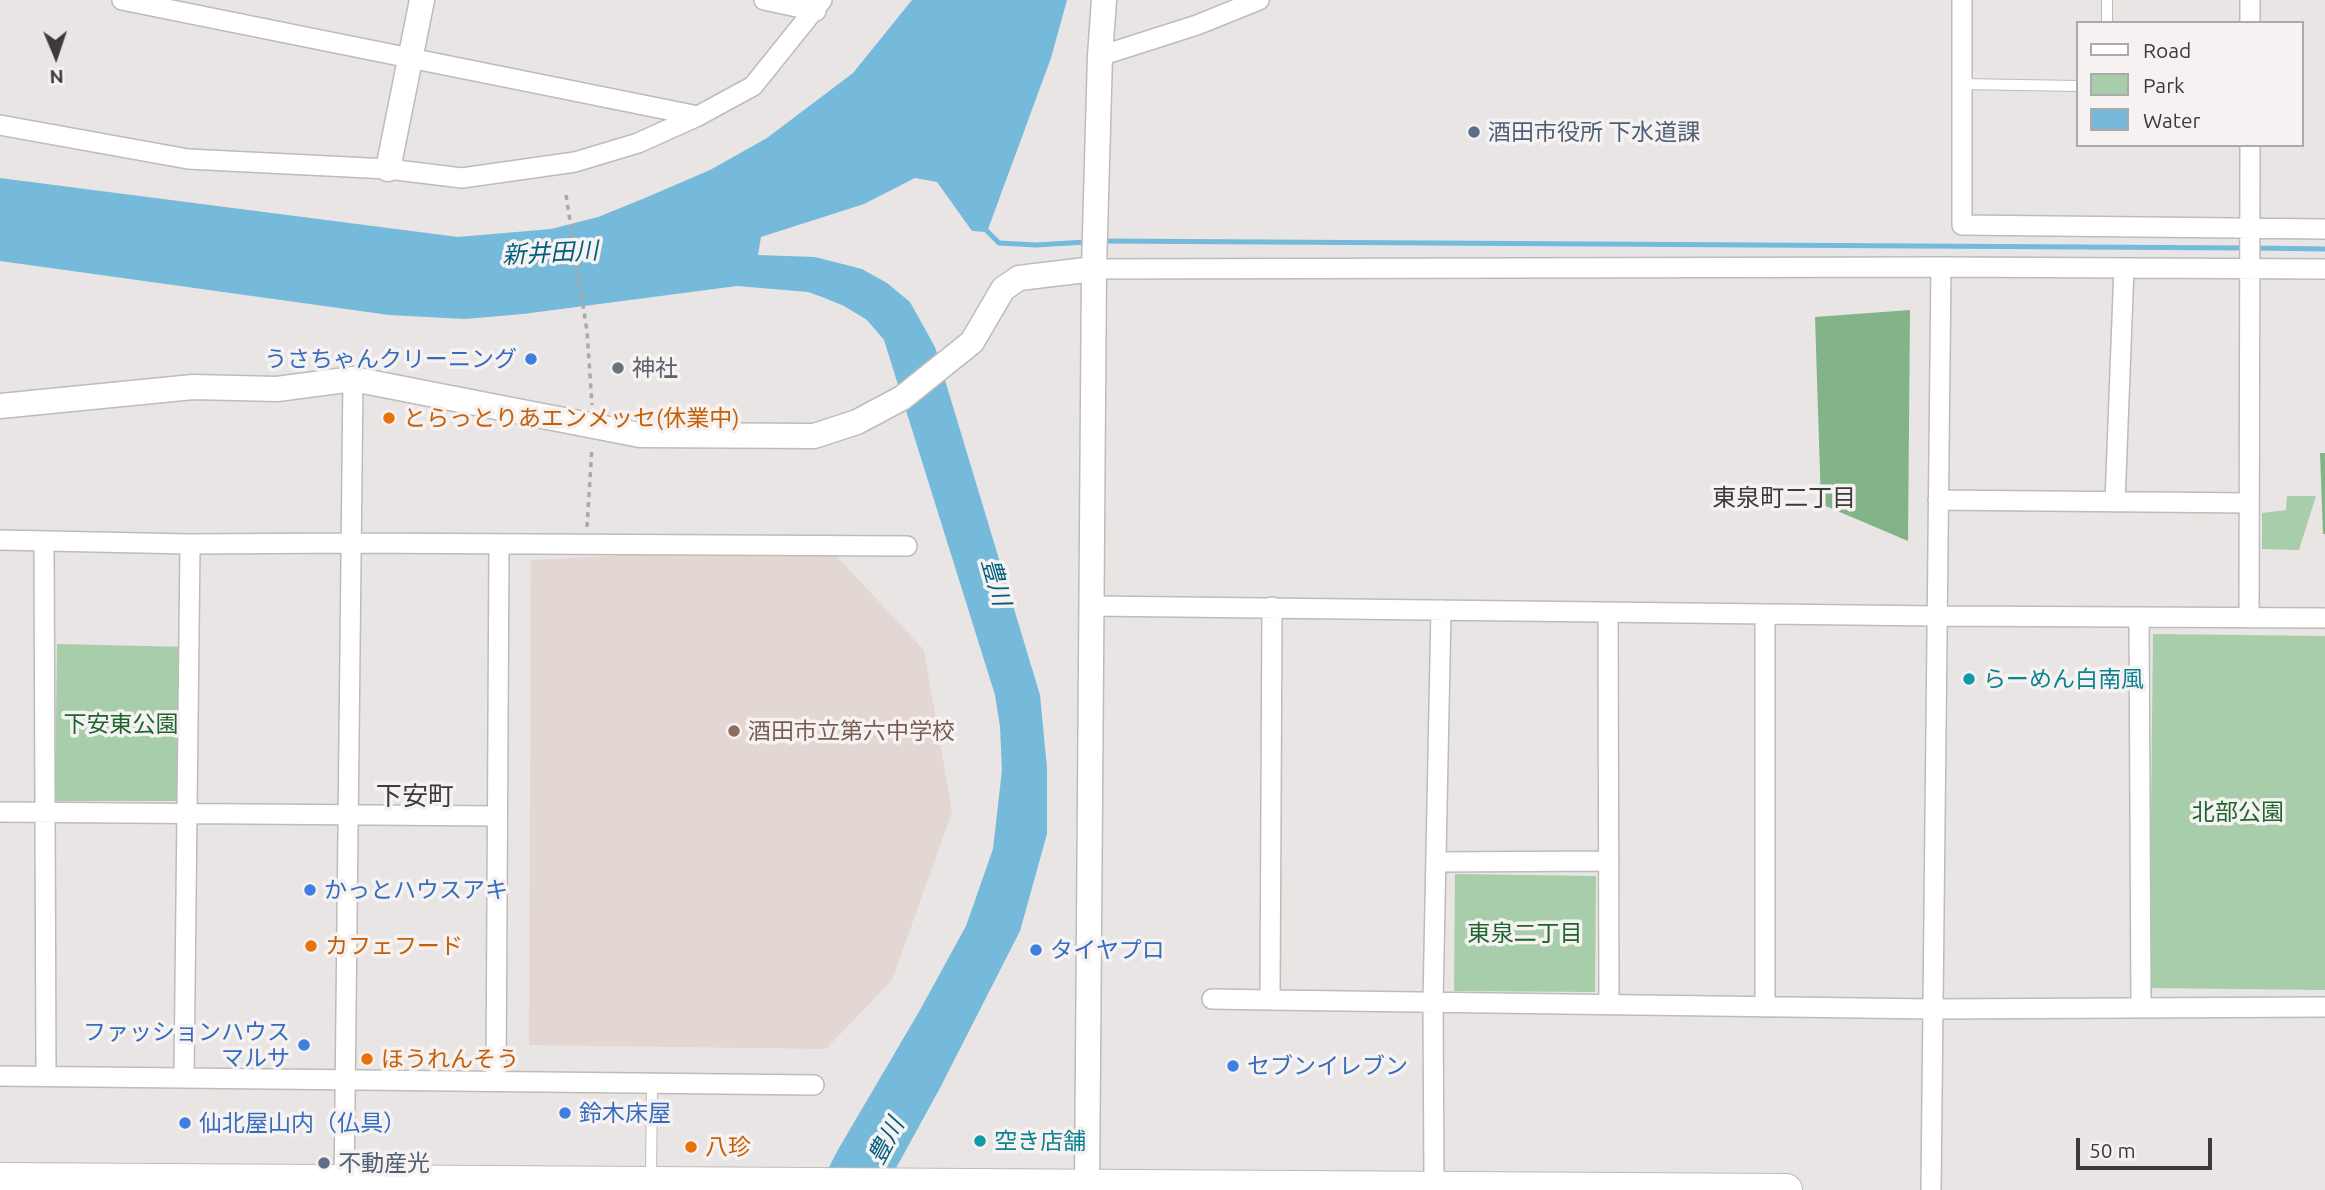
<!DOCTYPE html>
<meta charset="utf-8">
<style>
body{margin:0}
#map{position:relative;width:2325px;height:1190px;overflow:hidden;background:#e9e5e4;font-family:Ubuntu,sans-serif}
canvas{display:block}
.legend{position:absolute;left:2076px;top:21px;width:228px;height:126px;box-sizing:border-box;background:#f6f2f1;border:2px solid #aca9a8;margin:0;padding:9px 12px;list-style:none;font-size:21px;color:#3c3b3a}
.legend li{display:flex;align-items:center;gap:14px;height:35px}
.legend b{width:35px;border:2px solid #aca9a8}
.north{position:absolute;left:21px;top:21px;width:70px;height:70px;-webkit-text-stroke:5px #f6f2f1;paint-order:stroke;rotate:178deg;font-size:19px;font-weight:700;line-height:28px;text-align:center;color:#3c3b3a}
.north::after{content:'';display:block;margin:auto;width:24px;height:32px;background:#3c3b3a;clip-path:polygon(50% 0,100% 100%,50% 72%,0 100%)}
.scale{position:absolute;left:2076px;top:1138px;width:136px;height:32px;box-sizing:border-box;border:4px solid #3c3b3a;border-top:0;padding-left:9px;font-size:21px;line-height:24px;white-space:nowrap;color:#3c3b3a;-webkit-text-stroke:5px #f6f2f1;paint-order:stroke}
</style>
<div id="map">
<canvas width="2325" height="1190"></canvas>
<ul class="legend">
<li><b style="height:9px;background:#fff"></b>Road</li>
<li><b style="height:19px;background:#a7cdaa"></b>Park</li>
<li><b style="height:19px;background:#75bada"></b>Water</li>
</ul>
<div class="north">N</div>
<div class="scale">50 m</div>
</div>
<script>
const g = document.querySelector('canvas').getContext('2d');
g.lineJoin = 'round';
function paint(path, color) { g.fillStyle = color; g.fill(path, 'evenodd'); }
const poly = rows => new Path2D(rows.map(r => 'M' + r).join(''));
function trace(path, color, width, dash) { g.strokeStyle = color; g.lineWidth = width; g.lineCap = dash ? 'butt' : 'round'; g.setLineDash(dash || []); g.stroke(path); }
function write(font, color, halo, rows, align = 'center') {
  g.font = font + ' Ubuntu,"Noto Sans JP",sans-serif'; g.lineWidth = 7; g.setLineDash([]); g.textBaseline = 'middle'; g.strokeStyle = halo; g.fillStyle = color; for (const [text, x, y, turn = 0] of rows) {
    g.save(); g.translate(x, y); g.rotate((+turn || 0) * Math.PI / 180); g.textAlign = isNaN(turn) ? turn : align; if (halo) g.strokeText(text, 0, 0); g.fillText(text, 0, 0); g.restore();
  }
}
const built = poly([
 [826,545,924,650,952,812,892,980,826,1049,529,1045,531,560]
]);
const green = poly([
 [2287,496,2316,496,2299,550,2262,549,2262,513,2286,510],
 [2153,634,2325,636,2325,990,2149,988],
 [57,644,188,647,186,801,55,801],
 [1455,874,1596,876,1595,992,1454,991]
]);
const forest = poly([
 [1910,310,1908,541,1821,504,1815,317],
 [2320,453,2325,453,2325,534,2323,534]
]);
const water = poly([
 [912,0,1067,0,1051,58,987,232,972,231,937,182,915,178,864,204,761,237,758,255,815,257,862,269,887,283,910,302,935,347,1040,695,1047,768,1047,834,1020,931,940,1088,884,1190,817,1190,839,1148,920,1010,966,926,993,849,1002,770,1000,727,995,695,884,340,867,320,844,306,822,297,808,292,737,286,523,314,465,319,389,315,0,261,0,178,458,237,551,229,598,217,645,198,710,170,767,138,853,73]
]);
const stream = poly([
 [984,228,999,243,1036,245,1086,242],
 [1103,241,2245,248],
 [2255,248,2325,249]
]);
const path = poly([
 [566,195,587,331,592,405],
 [587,527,592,447]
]);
const service = poly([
 [2107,0,2107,23],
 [1962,84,2078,86],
 [651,1180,652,1083]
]);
const minor = poly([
 [122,0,698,116],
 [764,0,816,11],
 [1962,0,1962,225,2325,229],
 [2250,23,2250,0],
 [1100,56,1197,25,1259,0],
 [0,125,188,159,388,169,462,178,575,162,638,143,698,116,753,86,822,0],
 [1094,269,1941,267,2325,269],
 [1938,500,2249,503],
 [2115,502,2124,268],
 [0,540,190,544,351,543,907,546],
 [44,541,46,1075],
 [1093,606,1937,616,2325,618],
 [1272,607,1270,1000,1933,1009,2325,1007],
 [1608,612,1609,1005],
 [2139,617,2141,1008],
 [2249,618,2250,145],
 [0,812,497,816],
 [1436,862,1609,861],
 [1212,999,1270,1000],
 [1765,1007,1765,614],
 [0,1076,814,1085],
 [184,1077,190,544],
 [496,1081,499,544],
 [1434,1188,1433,1002,1441,610],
 [344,1190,353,379],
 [1931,1190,1941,267]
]);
const tertiary = poly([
 [388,169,422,0],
 [0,406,193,387,277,389,353,379,640,435,814,436,857,422,902,398,972,342,1003,289,1019,278,1094,269],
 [1087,1190,1094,269,1100,56,1104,0]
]);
const primary = poly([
 [0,1179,1786,1190]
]);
const markers = [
 [1474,132,7,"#5c6f8a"],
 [531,359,7,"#3f7fe0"],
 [618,368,7,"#6b7280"],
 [389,418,7,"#e8710a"],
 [1969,679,7,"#0f9aa8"],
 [734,731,7,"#8d6e63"],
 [310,890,7,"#3f7fe0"],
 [311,946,7,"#e8710a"],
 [1036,950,7,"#3f7fe0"],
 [304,1045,7,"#3f7fe0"],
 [367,1059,7,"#e8710a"],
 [1233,1066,7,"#3f7fe0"],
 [565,1113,7,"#3f7fe0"],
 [185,1123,7,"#3f7fe0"],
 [980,1141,7,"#0f9aa8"],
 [691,1147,7,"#e8710a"],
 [324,1163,7,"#5c6f8a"]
];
const serviceNames = [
 ["酒田市役所 下水道課",1488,132],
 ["不動産光",338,1163]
];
const shopNames = [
 ["うさちゃんクリーニング",517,359,"right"],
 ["かっとハウスアキ",324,890],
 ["タイヤプロ",1050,950],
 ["ファッションハウス",290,1032,"right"],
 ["マルサ",290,1058,"right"],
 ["セブンイレブン",1247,1066],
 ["鈴木床屋",579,1113],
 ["仙北屋山内（仏具）",199,1123]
];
const worshipNames = [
 ["神社",632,368]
];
const foodNames = [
 ["とらっとりあエンメッセ(休業中)",403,418],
 ["カフェフード",325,946],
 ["ほうれんそう",381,1059],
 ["八珍",705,1147]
];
const cultureNames = [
 ["らーめん白南風",1983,679],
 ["空き店舗",994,1141]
];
const parkNames = [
 ["下安東公園",121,724],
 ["北部公園",2238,812],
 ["東泉二丁目",1525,933]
];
const educationNames = [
 ["酒田市立第六中学校",748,731]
];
const waterNames = [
 ["新井田川",550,253,-3],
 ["豊川",996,582,74],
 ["豊川",886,1141,-62]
];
const neighbourhoodNames = [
 ["東泉町二丁目",1784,498]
];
const quarterNames = [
 ["下安町",415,796]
];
paint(built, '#e2d7d2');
paint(green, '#a7cdaa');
paint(forest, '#82b487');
paint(water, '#75bada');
trace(stream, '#75bada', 5);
trace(service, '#bebbb9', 12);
trace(minor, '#bebbb9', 22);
trace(tertiary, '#bebbb9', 27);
trace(primary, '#bebbb9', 34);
trace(path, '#aba8a7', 3.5, [5, 5]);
trace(service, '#fff', 10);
trace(minor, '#fff', 19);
trace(tertiary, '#fff', 24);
trace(primary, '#fff', 32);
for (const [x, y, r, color] of markers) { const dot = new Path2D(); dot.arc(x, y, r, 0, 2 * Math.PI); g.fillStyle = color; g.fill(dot); trace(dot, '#f6f2f1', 2.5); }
write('23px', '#4e5e75', '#f6f2f1', serviceNames, 'left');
write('23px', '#366cbe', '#f6f2f1', shopNames, 'left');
write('23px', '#5b616d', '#f6f2f1', worshipNames, 'left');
write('23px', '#c56008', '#f6f2f1', foodNames, 'left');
write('23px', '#0d838f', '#f6f2f1', cultureNames, 'left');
write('23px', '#1d652c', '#f6f2f1', parkNames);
write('23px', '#785e54', '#f6f2f1', educationNames, 'left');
write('italic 24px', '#005f7e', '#f6f2f1', waterNames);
write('24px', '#3c3b3a', '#f6f2f1', neighbourhoodNames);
write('26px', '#3c3b3a', '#f6f2f1', quarterNames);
</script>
